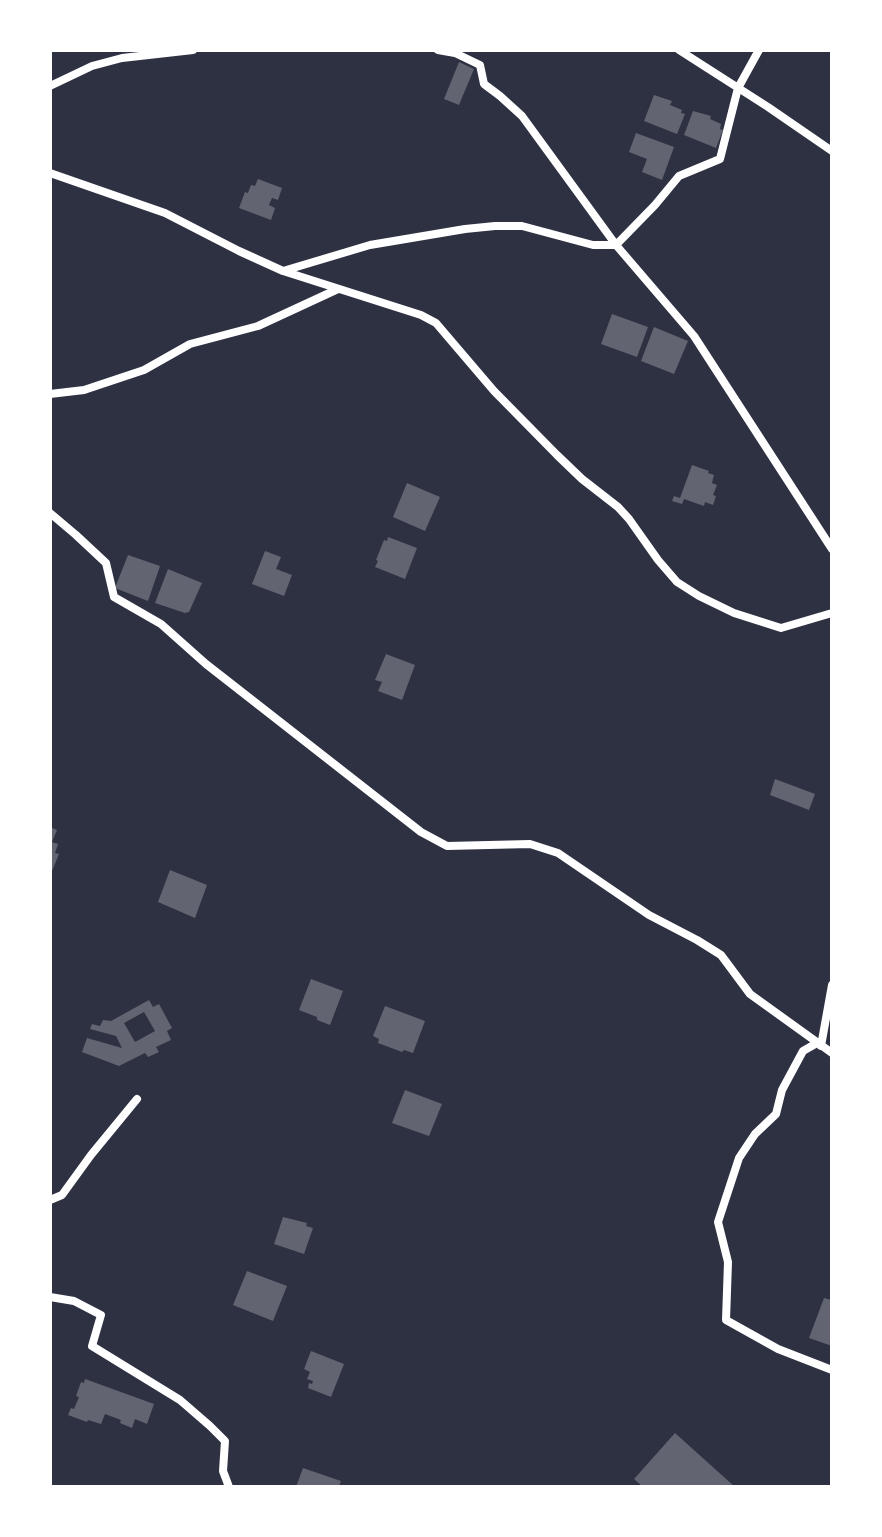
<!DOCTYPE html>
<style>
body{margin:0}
#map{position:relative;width:882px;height:1537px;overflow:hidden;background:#2d3142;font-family:"Fira Sans Condensed",sans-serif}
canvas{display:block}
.frame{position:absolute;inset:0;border:52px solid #fff;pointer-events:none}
</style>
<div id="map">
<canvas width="882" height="1537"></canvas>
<div class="frame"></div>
</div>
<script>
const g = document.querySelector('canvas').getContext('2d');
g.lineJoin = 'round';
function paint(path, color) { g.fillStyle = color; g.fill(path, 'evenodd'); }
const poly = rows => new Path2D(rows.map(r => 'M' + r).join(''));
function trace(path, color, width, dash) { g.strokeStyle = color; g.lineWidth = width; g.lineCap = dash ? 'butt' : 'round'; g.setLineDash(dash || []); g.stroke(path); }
const building = poly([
 [459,62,474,69,459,105,444,99],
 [654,95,672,101,670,105,682,110,681,113,685,114,677,134,644,121],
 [693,111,711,116,710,119,721,124,720,129,723,130,716,148,684,135],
 [636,133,674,147,662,180,642,172,647,159,629,152],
 [258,179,282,188,278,200,272,198,269,205,275,208,271,220,239,208,245,192,248,193,251,185,255,186],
 [612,314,648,327,637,357,601,344],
 [654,327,688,341,674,374,641,361],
 [692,465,709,471,708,473,714,475,712,483,717,485,713,495,716,496,713,505,705,502,704,506,684,499,682,504,672,501,674,496,680,498],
 [407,483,440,497,425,531,393,517],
 [388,537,417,548,405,579,375,567,378,561,376,560,384,540,387,541],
 [265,551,281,557,276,569,292,575,284,596,252,584],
 [128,555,160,566,148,601,115,588],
 [168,569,202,583,189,612,185,613,155,603],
 [386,654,415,665,402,700,378,691,382,682,375,680],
 [775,779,815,794,809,810,770,795],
 [50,827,57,830,52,842,58,844,55,853,59,854,52,871,50,871],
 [170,870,207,885,195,918,158,902],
 [311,979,343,991,330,1025,317,1020,317,1017,299,1010],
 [149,1000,153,1007,159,1004,172,1028,167,1031,171,1040,156,1047,159,1052,148,1057,145,1053,119,1066,82,1052,87,1038,122,1048,116,1036,90,1029,92,1024,100,1026,103,1020,111,1021],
 [144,1012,155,1031,135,1042,124,1023],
 [385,1006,425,1021,413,1053,404,1050,402,1052,378,1043,379,1039,373,1036],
 [405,1090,442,1104,429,1136,392,1123],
 [283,1217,307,1223,306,1226,313,1228,304,1254,274,1244],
 [247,1271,287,1286,273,1321,233,1305],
 [824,1298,832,1300,832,1346,809,1338],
 [311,1351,344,1364,331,1397,308,1388,309,1383,312,1384,313,1381,307,1379,310,1372,304,1369],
 [85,1379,154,1404,147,1424,135,1419,132,1428,120,1423,121,1420,105,1414,101,1424,88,1420,87,1422,68,1415,71,1408,74,1409,79,1397,76,1396,81,1382,84,1383],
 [675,1433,735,1487,643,1487,634,1479],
 [303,1468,341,1481,339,1487,296,1487]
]);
const minor = poly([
 [438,50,455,53,480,65,484,84,500,96,522,116,616,245,694,336,832,549],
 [679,50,768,107,832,151],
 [50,86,92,66,122,58,193,50],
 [50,173,165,213,239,251,283,271,421,315,436,323,494,391,557,455,582,479,618,507,629,519,658,560,677,582,699,596,734,613,781,628,832,613],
 [283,271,370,245,465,229,495,226,522,226,593,245,616,245,655,205,679,176,720,159,738,88,759,50],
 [50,394,84,390,144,370,190,344,258,326,338,289],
 [50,513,76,535,106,563,114,597,161,624,206,664,421,832,447,846,530,844,558,853,649,915,697,940,721,955,750,994,832,1053],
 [817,1043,803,1051,782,1090,776,1114,755,1134,739,1158,718,1222,728,1262,726,1320,778,1349,832,1370],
 [821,1046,832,985],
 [50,1200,62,1195,91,1155,137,1099],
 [50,1297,74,1301,101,1315,92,1346,180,1400,210,1426,225,1441,223,1471,229,1487]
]);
paint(building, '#626471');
trace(minor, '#fff', 8);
</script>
